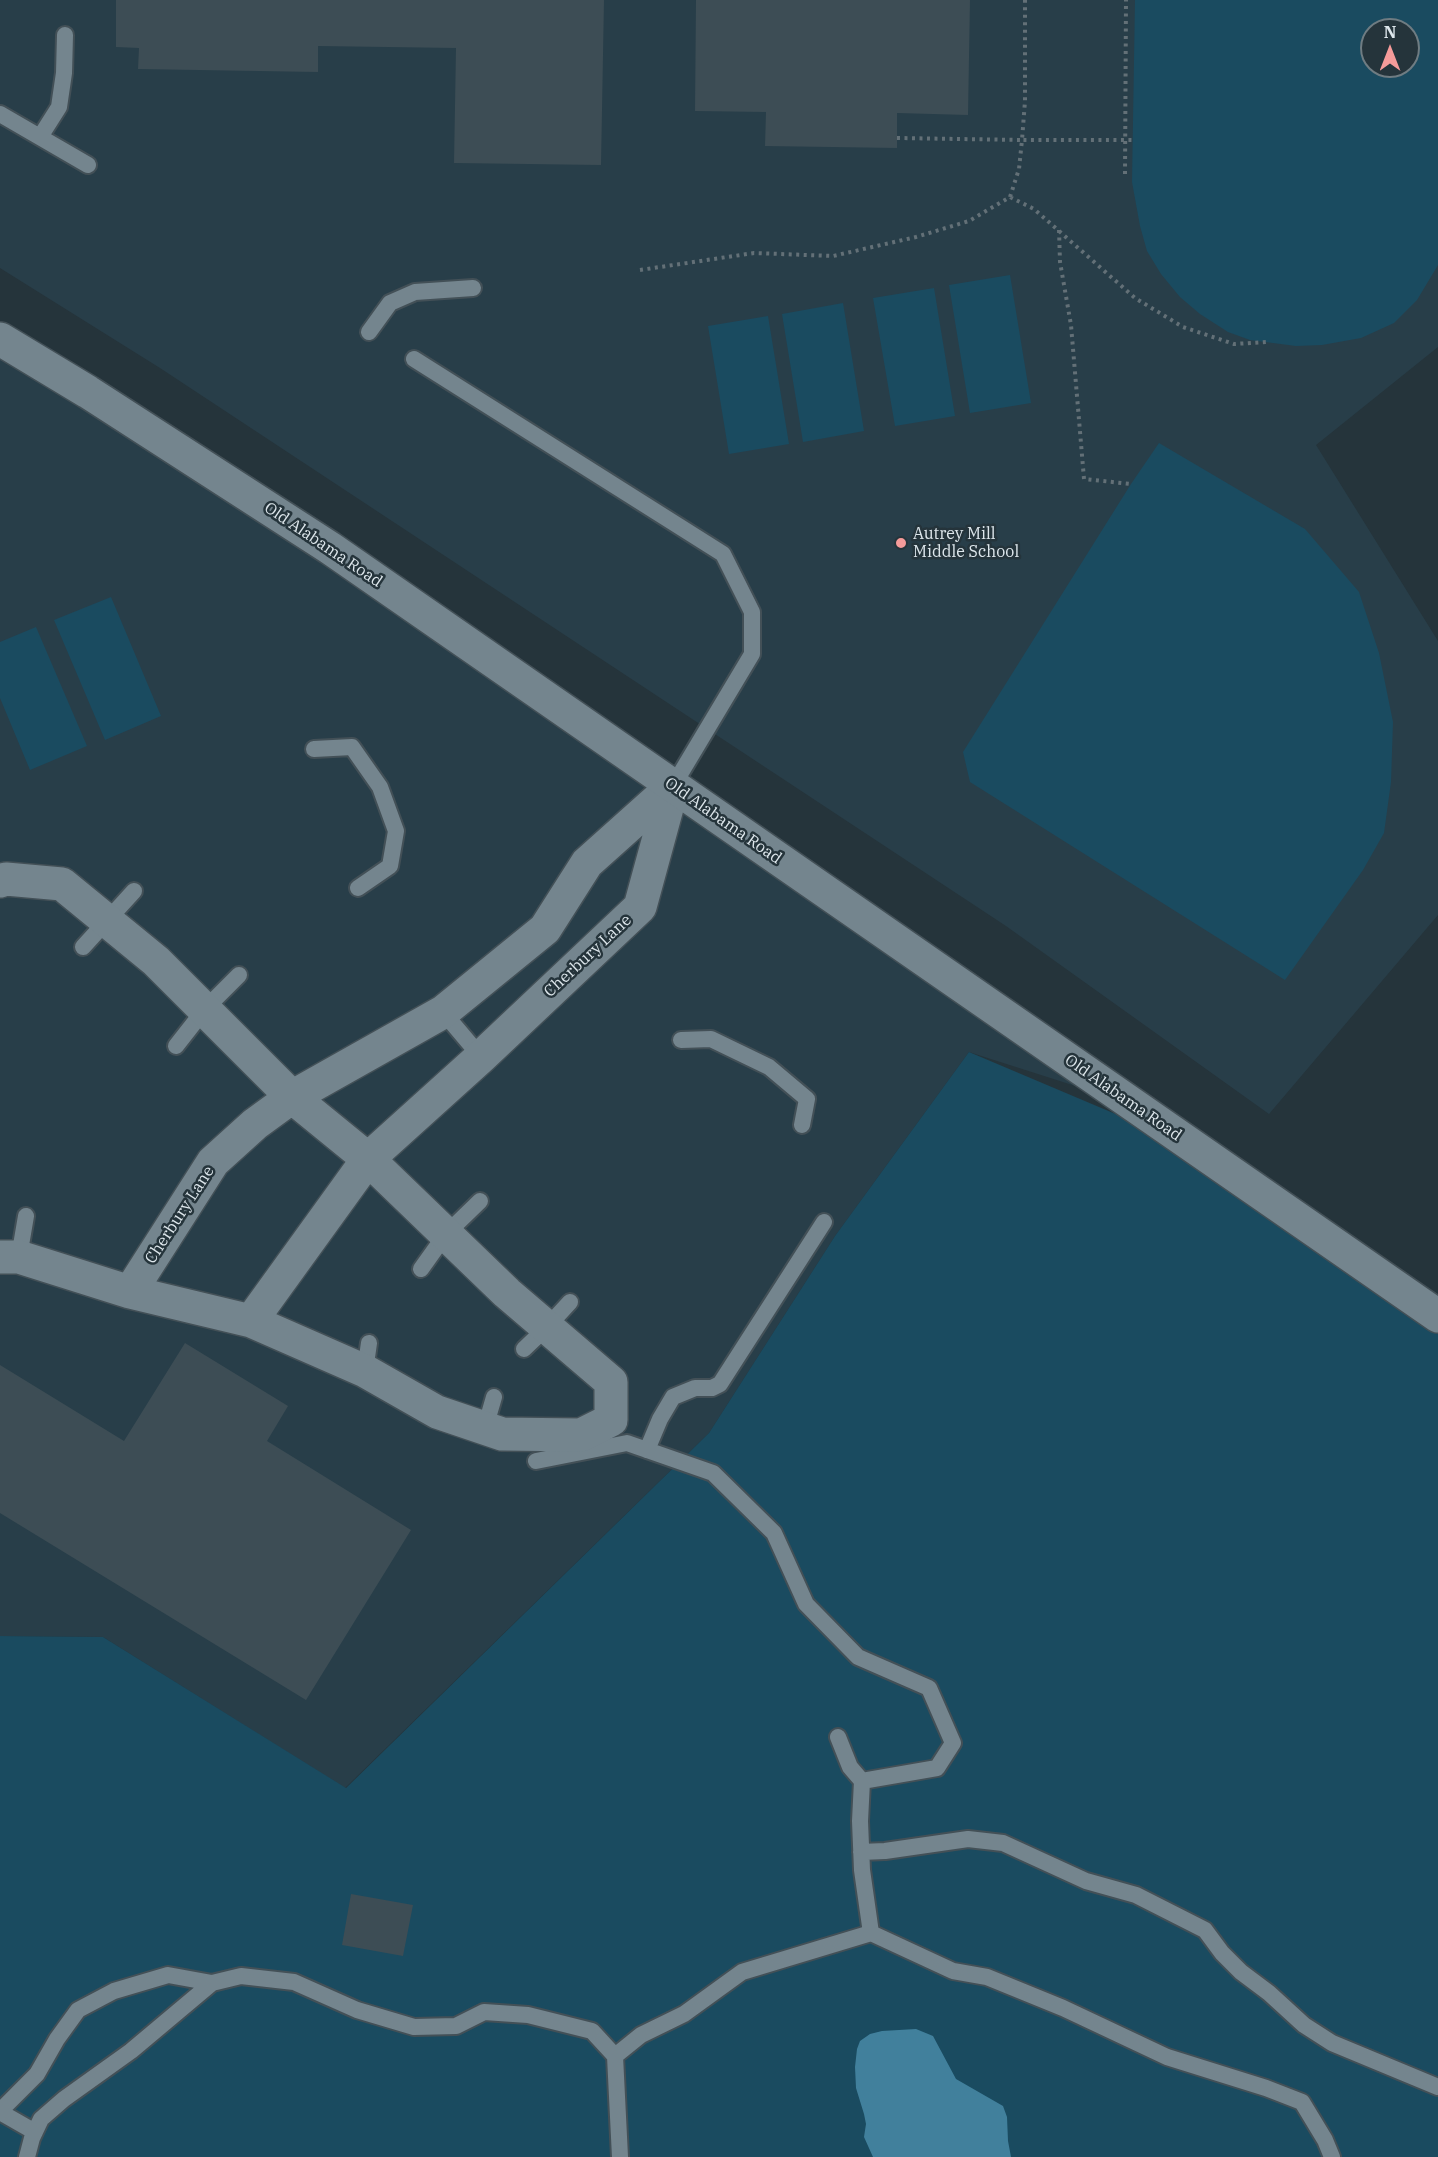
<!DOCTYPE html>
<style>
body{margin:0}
#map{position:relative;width:1438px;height:2157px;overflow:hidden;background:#25343b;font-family:"IBM Plex Serif",serif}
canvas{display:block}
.north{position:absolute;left:1360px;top:18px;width:60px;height:60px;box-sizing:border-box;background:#25343b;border:2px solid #6f7c82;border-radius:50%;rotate:0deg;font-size:16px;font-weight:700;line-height:24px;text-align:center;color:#dee7ec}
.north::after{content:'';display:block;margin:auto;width:21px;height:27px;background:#f59b9a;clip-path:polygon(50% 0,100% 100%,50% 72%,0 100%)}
</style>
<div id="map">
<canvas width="1438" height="2157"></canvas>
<div class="north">N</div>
</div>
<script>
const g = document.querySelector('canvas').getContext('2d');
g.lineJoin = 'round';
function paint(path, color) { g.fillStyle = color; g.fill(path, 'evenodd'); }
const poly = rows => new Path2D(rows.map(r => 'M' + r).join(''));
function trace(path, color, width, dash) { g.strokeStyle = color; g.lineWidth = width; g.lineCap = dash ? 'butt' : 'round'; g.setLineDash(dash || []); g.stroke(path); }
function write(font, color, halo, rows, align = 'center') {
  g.font = font + ' "IBM Plex Serif",serif'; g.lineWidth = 5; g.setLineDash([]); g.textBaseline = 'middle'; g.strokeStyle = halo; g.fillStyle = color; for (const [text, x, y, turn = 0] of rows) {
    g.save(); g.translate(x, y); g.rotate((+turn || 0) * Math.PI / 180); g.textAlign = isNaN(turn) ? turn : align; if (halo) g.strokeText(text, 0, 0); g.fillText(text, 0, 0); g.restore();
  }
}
const built = poly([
 [0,0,1438,0,1438,347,1316,445,1438,641,1438,915,1269,1114,1006,926,160,368,0,268],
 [1372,30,1408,30,1408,66,1372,66],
 [0,336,1160,1113,969,1052,835,1236,709,1433,345,1788,103,1637,0,1636]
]);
const green = poly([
 [1135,0,1438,0,1438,265,1417,300,1394,323,1361,338,1322,345,1296,346,1250,340,1228,332,1200,314,1180,297,1161,274,1147,251,1140,226,1132,182],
 [1372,30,1408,30,1408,66,1372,66],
 [1010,275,1031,403,970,413,949,285],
 [934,288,955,416,895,426,873,298],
 [843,303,864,431,803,442,782,314],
 [768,316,789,444,729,454,708,326],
 [1159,443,1305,529,1359,592,1379,653,1393,722,1391,782,1384,833,1363,870,1285,980,970,782,963,752,1131,484],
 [111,597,161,716,105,740,54,620],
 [36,627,87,746,30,770,0,698,0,642],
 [969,1052,1229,1162,1438,1299,1438,2157,0,2157,0,1636,103,1637,346,1788,709,1433,835,1236]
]);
const water = poly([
 [916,2029,933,2036,956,2079,1003,2106,1007,2117,1008,2141,1011,2157,873,2157,864,2137,866,2124,864,2114,856,2088,855,2067,857,2049,860,2041,870,2034,882,2031]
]);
const building = poly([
 [116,0,604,0,601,165,454,163,456,48,318,46,318,72,138,69,139,48,116,47],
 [696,0,970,0,968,115,897,113,897,148,765,146,766,112,695,111],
 [185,1343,288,1406,267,1441,411,1530,306,1700,0,1513,0,1365,124,1441],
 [351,1894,413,1905,403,1956,342,1945]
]);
const path = poly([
 [897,138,1022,140,1025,101,1025,0],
 [1125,174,1126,0],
 [1010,197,1019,169,1022,140,1133,140],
 [1059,230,1060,262,1071,325,1084,479,1131,484],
 [640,270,754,253,833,256,916,237,969,221,1010,197,1034,209,1135,298,1183,327,1234,344,1266,342]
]);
const lane = poly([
 [0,114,88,165],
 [40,137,59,107,64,73,65,35],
 [369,332,390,303,415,292,473,288],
 [414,359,723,554,752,612,752,654,673,786],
 [314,749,352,747,380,787,396,831,390,866,358,888],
 [83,947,134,891],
 [443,1012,481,1057],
 [681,1040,711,1039,769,1067,807,1099,802,1125],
 [176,1046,205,1009,239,975],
 [19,1257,26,1216],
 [421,1269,446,1234,480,1201],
 [524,1349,547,1327,570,1302],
 [365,1371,369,1343],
 [485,1428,494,1397],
 [647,1450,660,1419,673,1397,695,1388,712,1388,720,1384,824,1222],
 [536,1461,627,1443,713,1473,774,1533,806,1604,858,1657,929,1688,953,1743,937,1768,862,1781,860,1821,862,1870,871,1933,953,1971,987,1977,1063,2008,1167,2057,1266,2088,1302,2102,1325,2140,1332,2157],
 [838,1737,850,1767,862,1781],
 [861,1852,885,1851,968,1839,1003,1843,1086,1881,1136,1895,1205,1930,1222,1953,1241,1972,1269,1993,1304,2025,1332,2043,1438,2087],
 [0,2111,37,2074,57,2039,78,2010,114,1991,168,1975,212,1983],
 [0,2112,35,2132],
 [27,2157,32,2138,41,2119,64,2099,131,2051,212,1983,241,1976,294,1982,357,2010,414,2027,456,2026,484,2012,528,2015,592,2031,615,2056],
 [620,2157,615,2056,641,2035,684,2014,742,1972,871,1933]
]);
const street = poly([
 [0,881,6,879,62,884,156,961,292,1097,368,1159,507,1293,611,1382,611,1420,581,1435,502,1434,437,1412,365,1371,251,1321,130,1292,19,1257,0,1257],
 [130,1292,213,1162,255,1124,292,1097,443,1012,545,929,587,863,673,786],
 [251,1321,368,1159,481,1057,640,907,673,786]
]);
const secondary = poly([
 [0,339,88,392,330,548,1438,1316]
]);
const markers = [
 [901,543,6,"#f59b9a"]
];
const poiNames = [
 ["Autrey Mill",913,534],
 ["Middle School",913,552]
];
const streetNames = [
 ["Old Alabama Road",323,545,34],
 ["Old Alabama Road",723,821,35],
 ["Cherbury Lane",588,956,-43],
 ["Old Alabama Road",1123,1098,35],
 ["Cherbury Lane",180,1215,-57]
];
paint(built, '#283e49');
paint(green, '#1a4b60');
paint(water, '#41809c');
paint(building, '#3d4d55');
trace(lane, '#435057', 20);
trace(street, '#435057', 36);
trace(secondary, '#435057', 36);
trace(path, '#637077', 4, [3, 4.5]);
trace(lane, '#74858e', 16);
trace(street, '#74858e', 33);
trace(secondary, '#74858e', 33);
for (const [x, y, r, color] of markers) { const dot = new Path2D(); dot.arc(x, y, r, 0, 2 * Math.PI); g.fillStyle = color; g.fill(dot); trace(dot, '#25343b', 2); }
write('16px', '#dee7ec', '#25343b', poiNames, 'left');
write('16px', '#dee7ec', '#25343b', streetNames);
</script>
